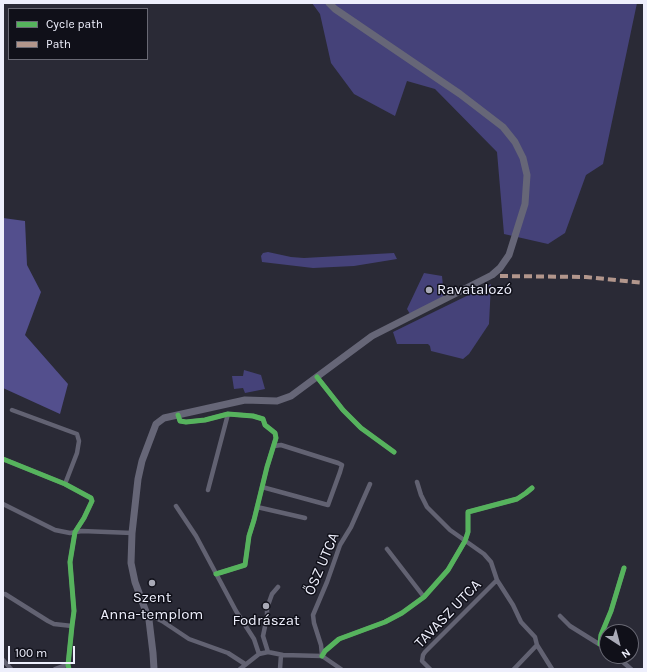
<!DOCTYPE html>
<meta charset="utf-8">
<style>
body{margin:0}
#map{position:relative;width:647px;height:672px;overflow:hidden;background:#2a2a36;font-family:Karla,sans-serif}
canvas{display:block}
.frame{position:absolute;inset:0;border:4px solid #eeeffc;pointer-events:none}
.legend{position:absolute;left:8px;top:8px;width:140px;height:52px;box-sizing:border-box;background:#101019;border:1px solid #696974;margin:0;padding:5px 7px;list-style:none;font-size:12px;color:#eeeffc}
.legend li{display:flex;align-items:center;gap:8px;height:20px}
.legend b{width:20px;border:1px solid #696974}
.north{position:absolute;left:599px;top:624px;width:40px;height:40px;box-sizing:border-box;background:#101019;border:1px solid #696974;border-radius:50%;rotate:144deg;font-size:11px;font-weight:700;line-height:16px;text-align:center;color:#eeeffc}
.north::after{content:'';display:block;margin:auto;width:14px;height:18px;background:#a9aab7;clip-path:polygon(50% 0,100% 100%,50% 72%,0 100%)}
.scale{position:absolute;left:8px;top:646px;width:67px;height:18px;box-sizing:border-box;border:2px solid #eeeffc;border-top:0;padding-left:5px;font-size:12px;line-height:14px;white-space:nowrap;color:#eeeffc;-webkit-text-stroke:3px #101019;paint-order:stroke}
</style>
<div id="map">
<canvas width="647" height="672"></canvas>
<div class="frame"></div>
<ul class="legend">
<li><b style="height:5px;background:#56b35d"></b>Cycle path</li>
<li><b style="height:5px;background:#b2968c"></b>Path</li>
</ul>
<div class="north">N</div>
<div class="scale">100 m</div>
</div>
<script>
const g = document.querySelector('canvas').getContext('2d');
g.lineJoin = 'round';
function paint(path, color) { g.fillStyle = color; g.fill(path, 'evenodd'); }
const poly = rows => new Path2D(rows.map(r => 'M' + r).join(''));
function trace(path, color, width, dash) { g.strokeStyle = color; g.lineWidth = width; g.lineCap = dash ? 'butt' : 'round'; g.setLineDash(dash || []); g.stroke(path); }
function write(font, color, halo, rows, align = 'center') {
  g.font = font + ' Karla,sans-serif'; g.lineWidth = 3; g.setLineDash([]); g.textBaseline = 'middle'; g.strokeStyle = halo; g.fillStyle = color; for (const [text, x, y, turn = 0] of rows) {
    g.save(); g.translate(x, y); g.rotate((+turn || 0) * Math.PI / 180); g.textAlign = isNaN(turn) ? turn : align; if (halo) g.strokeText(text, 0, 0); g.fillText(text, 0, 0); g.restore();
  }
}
const green = poly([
 [312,3,637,3,603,164,586,175,565,233,548,244,504,234,497,152,435,89,407,81,395,116,354,94,331,63,320,14],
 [268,252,291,257,304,258,394,253,397,259,354,266,313,268,262,262,261,256,263,253],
 [424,273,442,276,444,297,410,314,407,309],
 [491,284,489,324,469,354,463,359,431,351,430,346,428,344,397,344,393,332],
 [244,370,261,375,265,389,245,393,243,388,234,389,232,376,243,376]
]);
const forest = poly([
 [3,218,25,221,27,265,41,292,25,335,68,384,60,414,3,388]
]);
const minor = poly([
 [317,377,343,410,361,428,394,452],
 [12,410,77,434,79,441,77,453,65,484],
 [178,415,180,421,186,422,205,420,228,414,253,416,263,419,265,425,275,433,276,438,267,467,254,520,249,536,245,565,216,574],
 [3,459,65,484,91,498,92,501,84,518,75,532,70,562,74,611,72,626,68,665,69,669],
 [417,482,421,495,427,507,450,530,484,554,491,562,497,580,513,605,521,622,535,637,537,645,552,669],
 [262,487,328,505,340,472,342,465,338,463,281,445,274,446],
 [208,490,228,414],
 [3,504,55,530,70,533,82,531,132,533],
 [176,506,196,536,236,611,254,639,259,654],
 [257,507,305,518],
 [387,549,424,597],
 [5,594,48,621,54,624,72,626],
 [147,614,162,621,189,639,228,653,245,664],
 [560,616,570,626,607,649],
 [263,636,267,617,267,608,272,594,278,587],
 [263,636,268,652],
 [600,644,601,635,611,611,624,568],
 [322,655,321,645,314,623,313,615,327,582,340,545,351,527,370,484],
 [322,656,325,651,339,639,385,622,402,613,424,597,448,570,465,541,468,532,468,512,517,499,526,493,532,488],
 [616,656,631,669],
 [3,660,11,669],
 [55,669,63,666,68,665],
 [240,669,259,654,268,652,283,655,322,656,341,669],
 [280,669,281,655],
 [430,669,422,661,423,655,425,652,497,580],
 [514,669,537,645]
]);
const secondary = poly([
 [154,669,153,653,149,620,135,582,131,563,132,533,138,479,142,461,156,424,164,418,245,400,277,401,291,396,372,336,492,275,500,268,509,255,525,204,527,175,523,158,515,142,503,127,460,94,335,9,329,3]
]);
const quiet = poly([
 [500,276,586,277,644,283]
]);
const cycleway = poly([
 [317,377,343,410,361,428,394,452],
 [178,415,180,421,186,422,205,420,228,414,253,416,263,419,265,425,275,433,276,438,267,467,254,520,249,536,245,565,216,574],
 [3,459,65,484,91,498,92,501,84,518,75,532,70,562,74,611,72,626,68,665,69,669],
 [600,644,601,635,611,611,624,568],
 [322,656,325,651,339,639,385,622,402,613,424,597,448,570,465,541,468,532,468,512,517,499,526,493,532,488]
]);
const markers = [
 [429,290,4,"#a9aab7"],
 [152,583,4,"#a9aab7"],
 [266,606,4,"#a9aab7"]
];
const poiNames = [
 ["Ravatalozó",437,290,"left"],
 ["Szent",152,598],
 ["Anna-templom",152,615],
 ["Fodrászat",266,621]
];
const streetNames = [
 ["ŐSZ UTCA",322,564,-67],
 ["TAVASZ UTCA",448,614,-46]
];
paint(green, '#454279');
paint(forest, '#534f8d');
trace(minor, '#626272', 4.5);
trace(secondary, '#667', 7);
trace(quiet, '#b2968c', 4, [8, 4]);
trace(cycleway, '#56b35d', 5);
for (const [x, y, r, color] of markers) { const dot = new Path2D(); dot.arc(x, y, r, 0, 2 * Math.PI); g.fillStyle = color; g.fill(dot); trace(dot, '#101019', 1.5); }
write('15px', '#eeeffc', '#101019', poiNames);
write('15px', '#eeeffc', '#101019', streetNames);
</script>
